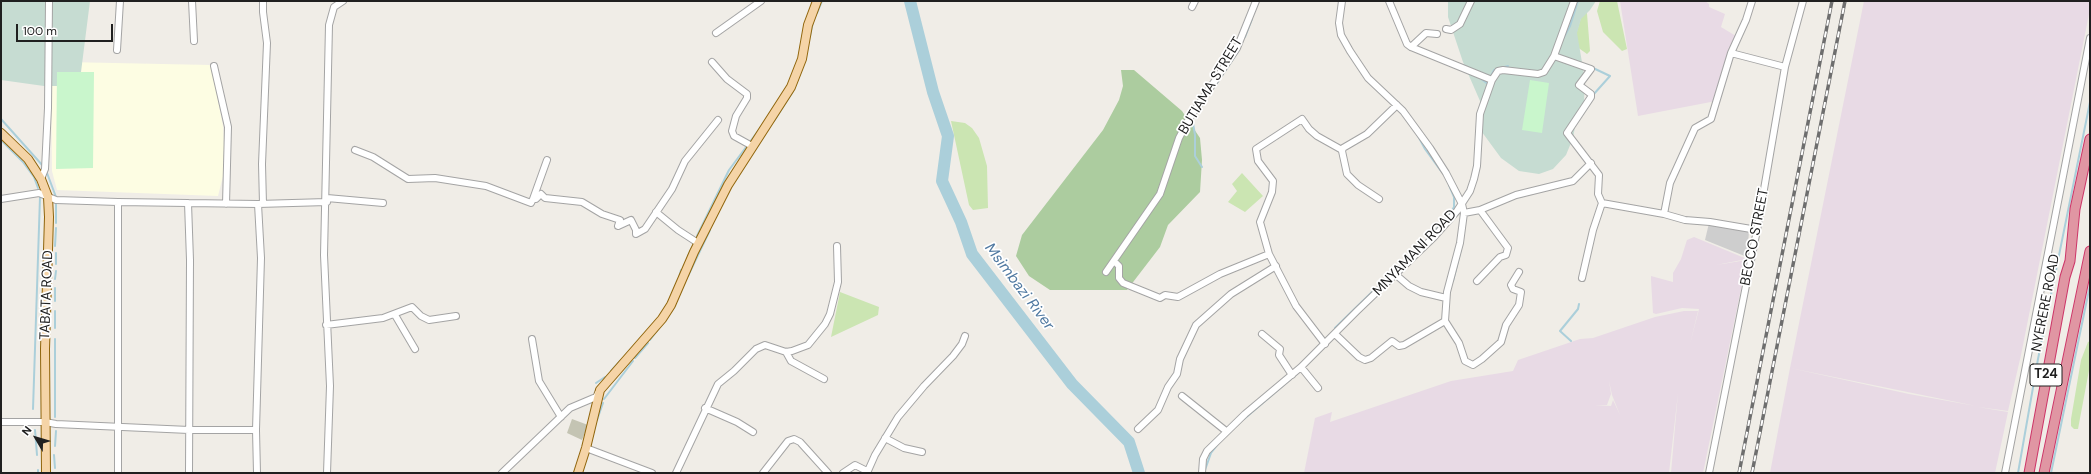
<!DOCTYPE html>
<style>
body{margin:0}
#map{position:relative;width:2091px;height:474px;overflow:hidden;background:#f0ede7;font-family:"DM Sans",sans-serif}
canvas{display:block}
.frame{position:absolute;inset:0;border:2px solid #202020;pointer-events:none}
.north{position:absolute;left:16px;top:418px;width:40px;height:40px;-webkit-text-stroke:3px #fff;paint-order:stroke;rotate:308deg;font-size:11px;font-weight:700;line-height:16px;text-align:center;color:#202020}
.north::after{content:'';display:block;margin:auto;width:14px;height:18px;background:#202020;clip-path:polygon(50% 0,100% 100%,50% 72%,0 100%)}
.scale{position:absolute;left:16px;top:24px;width:97px;height:18px;box-sizing:border-box;border:2px solid #202020;border-top:0;padding-left:5px;font-size:12px;line-height:14px;white-space:nowrap;color:#202020;-webkit-text-stroke:3px #fff;paint-order:stroke}
</style>
<div id="map">
<canvas width="2091" height="474"></canvas>
<div class="frame"></div>
<div class="north">N</div>
<div class="scale">100 m</div>
</div>
<script>
const g = document.querySelector('canvas').getContext('2d');
g.lineJoin = 'round';
function paint(path, color) { g.fillStyle = color; g.fill(path, 'evenodd'); }
const poly = rows => new Path2D(rows.map(r => 'M' + r).join(''));
function trace(path, color, width, dash) { g.strokeStyle = color; g.lineWidth = width; g.lineCap = dash ? 'butt' : 'round'; g.setLineDash(dash || []); g.stroke(path); }
function write(font, color, halo, rows, align = 'center') {
  g.font = font + ' "DM Sans",sans-serif'; g.lineWidth = 3.5; g.setLineDash([]); g.textBaseline = 'middle'; g.strokeStyle = halo; g.fillStyle = color; for (const [text, x, y, turn = 0] of rows) {
    g.save(); g.translate(x, y); g.rotate((+turn || 0) * Math.PI / 180); g.textAlign = isNaN(turn) ? turn : align; if (halo) g.strokeText(text, 0, 0); g.fillText(text, 0, 0); g.restore();
  }
}
const industrial = poly([
 [1620,1,1705,1,1709,4,1709,7,1725,14,1721,27,1736,36,1716,101,1638,116],
 [1864,1,2090,1,2090,9,2021,355,2008,411,1978,407,2008,412,1995,473,1770,473,1790,368,1909,394,1976,406,1790,368],
 [1694,237,1747,259,1716,265,1747,260,1703,473,1671,473,1678,393,1669,473,1304,473,1315,418,1332,412,1330,422,1451,381,1513,371,1518,360,1580,339,1593,338,1655,317,1684,311,1698,311,1690,344,1699,309,1682,308,1656,314,1653,313,1651,280,1651,276,1673,282,1673,273,1681,259,1687,240],
 [1609,381,1612,395,1620,415,1613,400,1611,406,1595,405,1607,405,1611,394]
]);
const education = poly([
 [65,62,211,65,223,126,224,147,223,176,218,196,57,190,52,171,51,76]
]);
const religious = poly([
 [1709,223,1749,231,1747,257,1705,240]
]);
const construction = poly([
 [572,419,588,425,582,440,567,433]
]);
const grass = poly([
 [1586,1,1590,51,1587,54,1573,44],
 [1600,1,1617,1,1627,49,1622,51,1603,32,1597,11],
 [951,121,965,123,972,128,979,138,987,166,988,208,973,210,969,205],
 [1242,173,1263,196,1245,212,1228,202,1237,191,1232,184],
 [840,292,879,307,878,315,831,337],
 [2090,341,2090,365,2078,429,2074,429,2071,426,2071,419,2081,360,2088,342]
]);
const forest = poly([
 [1121,70,1134,70,1182,111,1200,138,1202,160,1200,192,1168,225,1160,247,1127,290,1050,290,1029,276,1016,256,1022,235,1103,130,1119,100,1123,86]
]);
const wetland = poly([
 [1,1,90,1,81,72,66,86,44,86,1,80],
 [1448,1,1596,1,1590,10,1581,19,1577,33,1585,80,1584,102,1578,110,1573,138,1566,155,1553,169,1539,174,1519,171,1501,158,1479,128,1480,101,1463,62,1448,17]
]);
const park = poly([
 [57,72,94,72,93,168,56,169],
 [1530,80,1549,83,1542,133,1522,130]
]);
const stream = poly([
 [817,13,822,1],
 [810,36,813,22],
 [1245,37,1252,19],
 [1563,39,1570,26,1578,1],
 [1591,67,1610,76,1593,95],
 [1491,76,1494,70,1508,66],
 [1480,78,1489,85],
 [1215,86,1239,50],
 [1192,117,1195,135,1195,156,1202,167],
 [1,119,43,166],
 [774,121,792,93,801,71],
 [1372,133,1386,119],
 [1417,134,1425,149,1441,171],
 [1568,139,1574,146],
 [1,140,23,162,34,177,38,188],
 [47,173,56,197],
 [1514,198,1523,196],
 [56,223,56,203],
 [697,236,729,170,761,127],
 [1427,240,1450,214,1454,207,1454,197,1449,185],
 [55,246,56,228],
 [56,253,56,264],
 [688,256,695,242],
 [688,276,710,230],
 [55,279,56,271],
 [1453,281,1461,249],
 [678,282,681,270],
 [55,288,55,301],
 [55,328,55,311],
 [1335,328,1372,292],
 [55,339,55,417],
 [650,340,662,324],
 [1571,341,1560,331,1578,309,1579,304],
 [635,358,648,343],
 [611,371,621,360],
 [596,383,605,377],
 [604,399,633,361],
 [33,409,40,197],
 [1244,419,1300,371],
 [597,420,603,403],
 [35,430,37,455],
 [55,446,56,431],
 [54,455,55,468],
 [38,470,38,473],
 [1205,470,1211,453,1218,444],
 [2018,473,2038,359,2090,102],
 [2051,473,2090,285]
]);
const river = poly([
 [910,1,933,92,948,136,942,181,961,222,972,254,1072,384,1129,442,1139,473]
]);
const minor = poly([
 [192,1,194,41],
 [1342,1,1339,23,1341,35,1350,51,1368,78,1403,111,1430,148,1446,173,1462,204,1464,213,1460,243,1447,292,1445,321],
 [1389,1,1407,44,1411,47,1492,80],
 [1192,7,1195,1],
 [1446,29,1451,30,1460,24,1471,1],
 [716,33,761,1],
 [1411,47,1426,33,1437,34],
 [117,50,120,1],
 [1731,53,1785,67],
 [1554,56,1591,69,1579,85,1591,94,1591,97,1567,133,1599,175,1598,194,1602,203],
 [712,62,727,79,747,94,747,98,736,116,732,131,734,136,752,146],
 [214,66,228,127,226,204],
 [355,150,373,157,408,179,435,178,486,186,531,203,533,199,536,199,541,194,545,198,582,202,602,214,620,220,618,226,631,220,636,230,636,234,645,229,672,189,685,161,718,120],
 [41,179,45,169,48,108,49,1],
 [327,198,383,203],
 [1,199,39,193,56,200,118,202,258,204,327,202],
 [533,199,547,160],
 [1379,199,1358,185,1347,174,1342,151,1343,148,1367,134,1397,105],
 [118,202,118,473],
 [188,203,190,260,189,473],
 [1602,203,1664,214,1685,220,1710,222,1757,230],
 [263,204,262,164,267,43,263,12,263,1],
 [656,212,678,230,698,243],
 [1464,213,1480,210,1516,195,1573,181,1591,163],
 [1664,214,1670,183,1695,128,1711,119,1731,53,1746,20,1752,1],
 [1114,261,1119,266,1119,278,1123,283,1160,298,1165,295,1178,297,1220,274,1269,254],
 [1106,272,1160,194,1179,138,1189,119,1237,48,1256,1],
 [1395,274,1409,286,1421,292,1446,298],
 [1582,278,1593,230,1602,203],
 [1477,281,1500,257,1506,255,1508,248,1480,210],
 [395,315,415,349],
 [1445,321,1459,343,1465,361,1473,365,1482,359,1501,342,1506,325,1519,305,1521,292,1513,289,1511,285,1519,272],
 [326,325,383,318,412,307,421,316,429,320,456,316],
 [1262,334,1280,349,1279,355,1292,375],
 [1335,334,1359,357,1365,360,1371,358,1392,341,1399,346,1404,345,1445,321],
 [532,339,539,381,561,417],
 [1325,344,1296,306,1269,254,1260,222,1272,192,1273,181,1258,161,1256,149,1302,119,1309,129,1317,136,1342,150],
 [786,352,791,361,824,379],
 [1301,367,1318,388],
 [1182,396,1226,431],
 [705,408,737,422,753,432],
 [1,422,45,422,56,424,189,430,256,430],
 [1138,429,1158,410,1168,387,1177,374,1180,359,1196,325,1231,294,1276,266],
 [885,438,904,448,922,452],
 [586,448,652,473],
 [257,473,256,430,261,258,258,204],
 [327,473,330,386,324,255,329,25,334,7,343,1],
 [502,473,570,408,596,397,598,393],
 [676,473,718,384,734,371,756,349,765,345,786,352,792,351,808,345,825,324,830,314,838,282,837,246],
 [763,473,788,441,794,439,800,442,828,473],
 [843,473,855,465,867,471],
 [867,473,875,455,898,417,924,386,953,356,962,344,965,336],
 [1202,473,1203,459,1207,451,1245,414,1301,367,1357,311,1434,237,1457,211,1470,191,1474,179,1477,166,1480,114,1492,80,1498,71,1503,70,1538,74,1544,72,1554,56,1574,1],
 [1709,473,1757,230,1785,67,1803,1],
 [2005,473,2090,38]
]);
const major = poly([
 [1,133,28,159,41,179,48,197,49,217,45,349,46,473],
 [578,473,586,448,600,390,662,319,671,305,694,252,728,185,791,87,802,59,808,25,817,1]
]);
const highway = poly([
 [2029,473,2065,277,2070,261,2075,209,2090,139],
 [2044,473,2090,251]
]);
const rail = poly([
 [1739,473,1832,1],
 [1752,473,1845,1]
]);
const shields = [
 [2046,375,32]
];
const shieldNames = [
 ["T24",2046,375]
];
const streetNames = [
 ["BUTIAMA STREET",1211,86,-59],
 ["BECCO STREET",1755,237,-79],
 ["MNYAMANI ROAD",1415,253,-46],
 ["TABATA ROAD",47,295,-88],
 ["NYERERE ROAD",2046,303,-79]
];
const waterNames = [
 ["Msimbazi River",1019,287,53]
];
paint(industrial, '#e8dae5');
paint(education, '#fdfde3');
paint(religious, '#cecece');
paint(construction, '#c4c4b3');
paint(grass, '#cbe5b2');
paint(forest, '#accc9f');
paint(wetland, '#c6dcd2');
paint(park, '#c9f6cc');
trace(stream, '#abcfda', 2);
trace(river, '#abcfda', 12);
trace(minor, '#a4a4a4', 8);
trace(major, '#90650c', 10);
trace(highway, '#cd3568', 11);
trace(minor, '#fff', 6);
trace(major, '#f5d4a7', 8);
trace(highway, '#e096a3', 9);
trace(rail, '#6e6e6e', 3.5);
trace(rail, '#fff', 2, [6]);
for (const [x, y, w] of shields) { const box = new Path2D(); box.roundRect(x - w / 2, y - 11, w, 22, 3); g.fillStyle = '#fff'; g.fill(box); trace(box, '#202020', 1); }
write('bold 13px', '#202020', null, shieldNames);
write('14px', '#202020', '#fff', streetNames);
write('italic 15px', '#5079a1', '#fff', waterNames);
</script>
